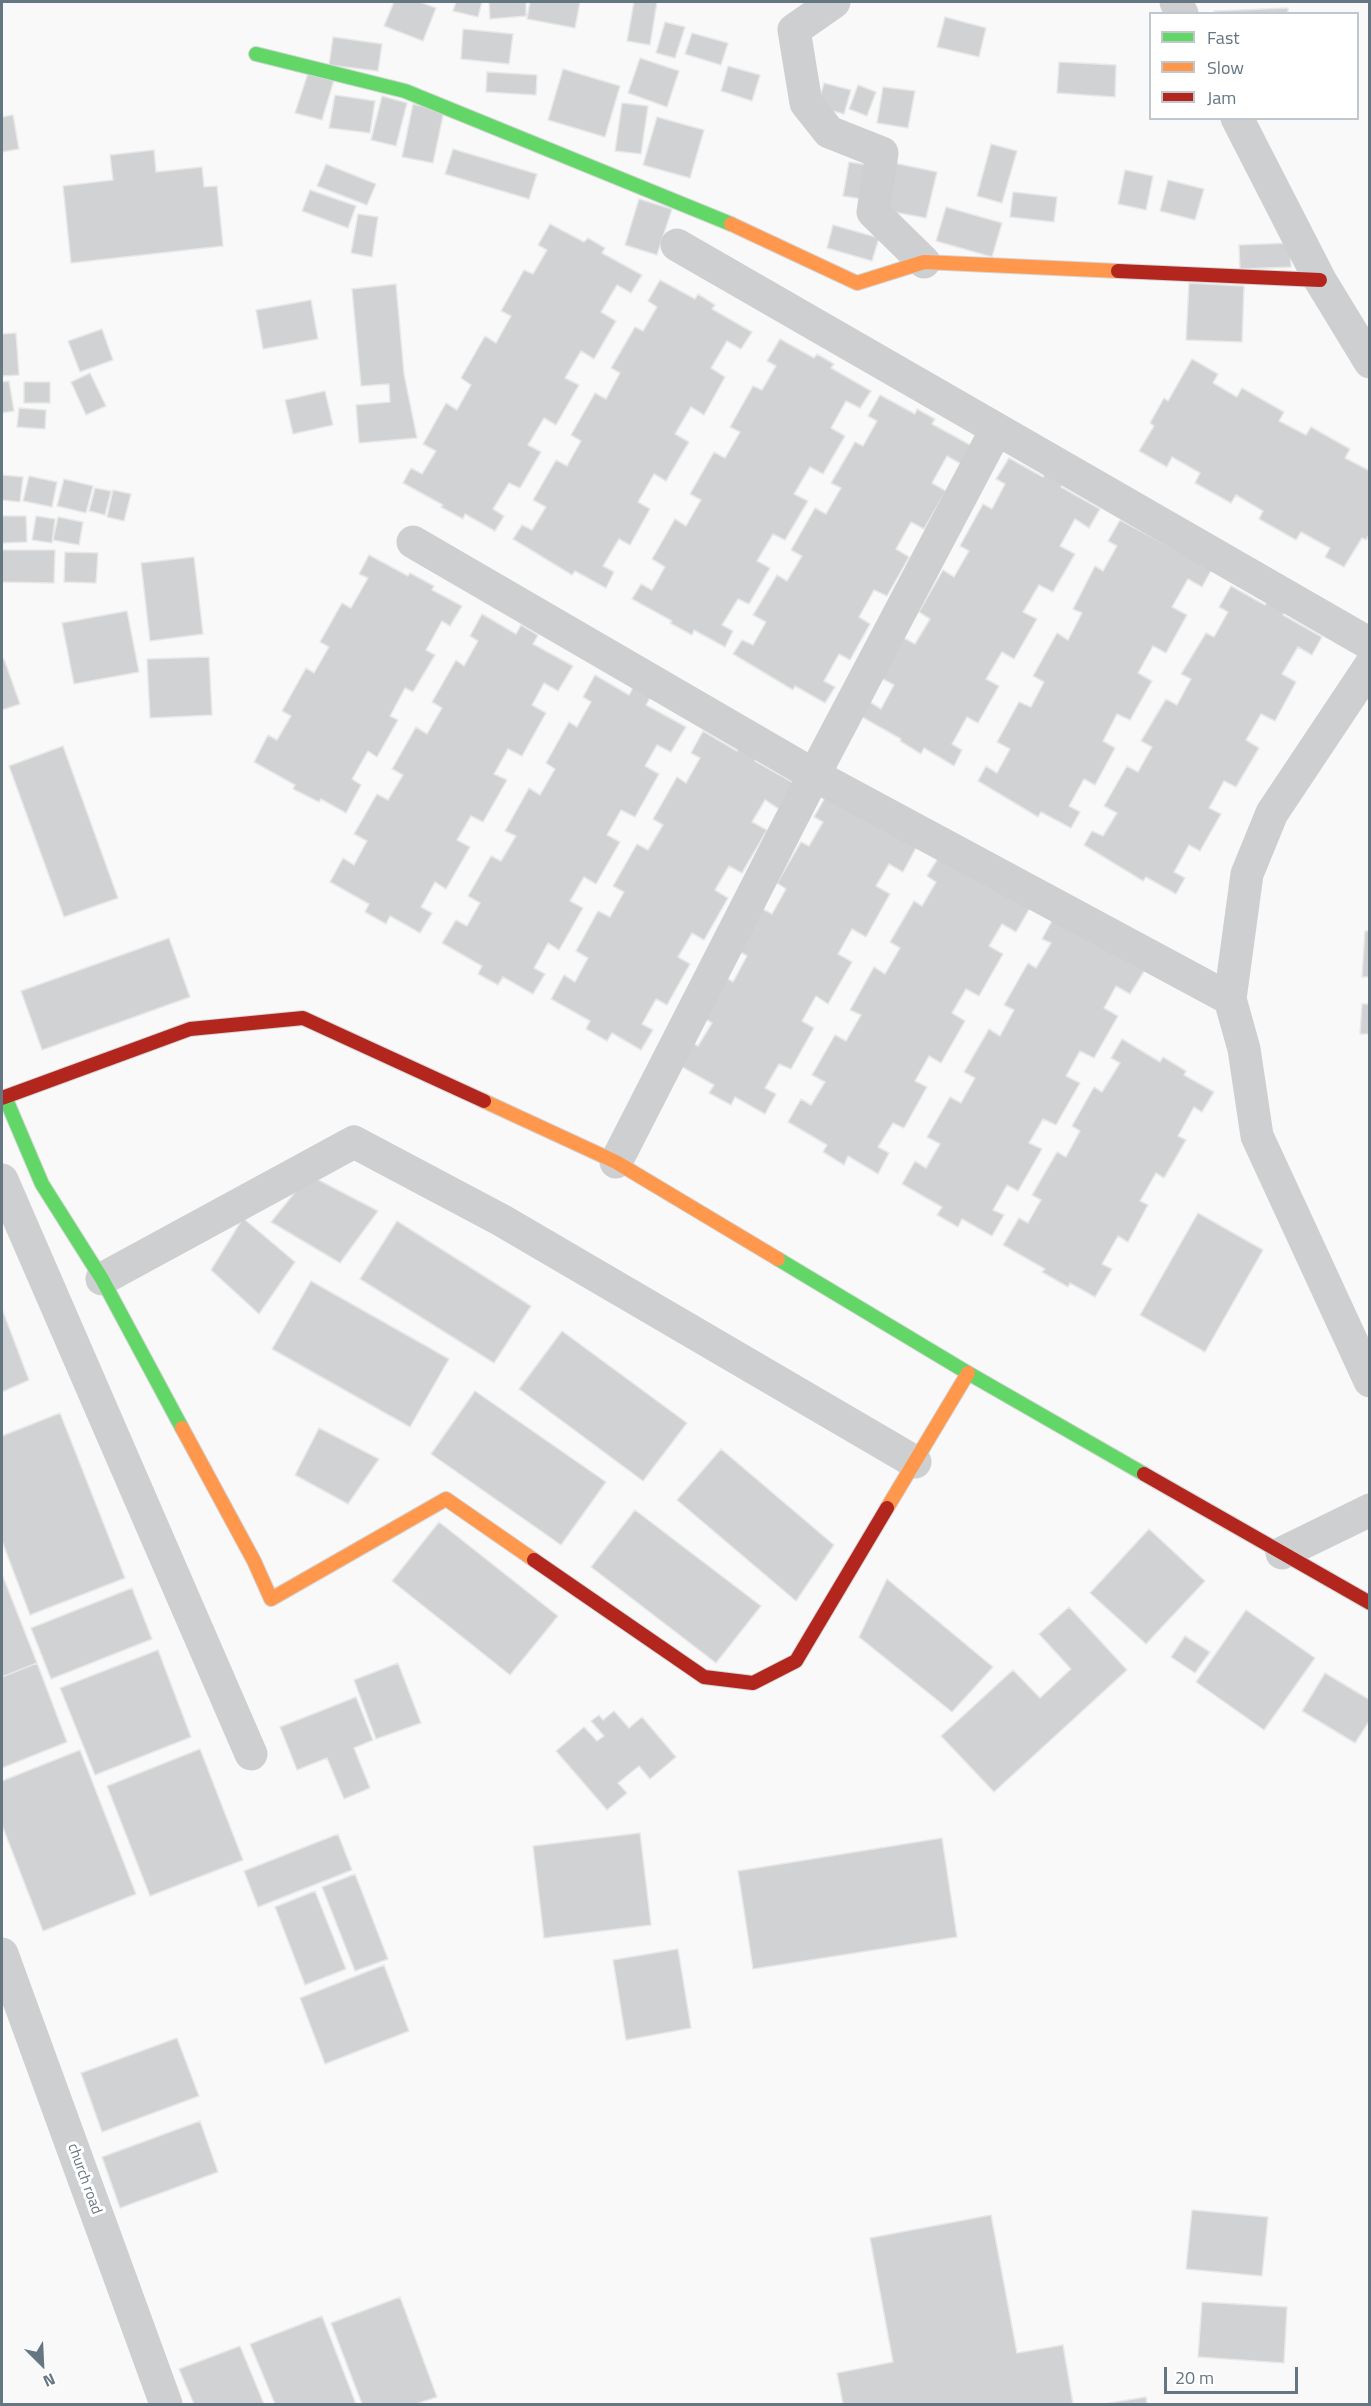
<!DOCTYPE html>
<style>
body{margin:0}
#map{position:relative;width:1371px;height:2406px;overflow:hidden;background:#f9f9f9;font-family:"Titillium Web",sans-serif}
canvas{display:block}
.frame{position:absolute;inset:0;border:3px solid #657683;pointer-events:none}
.legend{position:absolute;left:1149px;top:12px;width:210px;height:108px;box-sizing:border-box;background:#fff;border:2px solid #c1c8cd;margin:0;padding:8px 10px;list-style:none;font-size:18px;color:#657683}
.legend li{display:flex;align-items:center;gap:12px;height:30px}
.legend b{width:30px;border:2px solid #c1c8cd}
.north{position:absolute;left:12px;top:2334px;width:60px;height:60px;-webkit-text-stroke:4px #fff;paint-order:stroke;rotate:156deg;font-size:16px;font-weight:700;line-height:24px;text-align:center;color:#657683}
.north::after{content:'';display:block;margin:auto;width:21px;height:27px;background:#657683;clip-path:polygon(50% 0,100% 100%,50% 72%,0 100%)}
.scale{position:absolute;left:1164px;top:2367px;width:134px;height:27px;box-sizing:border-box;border:3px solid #657683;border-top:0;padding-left:8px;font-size:18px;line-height:21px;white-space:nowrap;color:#657683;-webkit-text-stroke:4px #fff;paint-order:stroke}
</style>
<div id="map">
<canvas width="1371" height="2406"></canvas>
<div class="frame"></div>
<ul class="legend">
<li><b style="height:8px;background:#63d668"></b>Fast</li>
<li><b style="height:8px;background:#ff974d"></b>Slow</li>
<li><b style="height:8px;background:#b3261e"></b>Jam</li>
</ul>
<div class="north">N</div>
<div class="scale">20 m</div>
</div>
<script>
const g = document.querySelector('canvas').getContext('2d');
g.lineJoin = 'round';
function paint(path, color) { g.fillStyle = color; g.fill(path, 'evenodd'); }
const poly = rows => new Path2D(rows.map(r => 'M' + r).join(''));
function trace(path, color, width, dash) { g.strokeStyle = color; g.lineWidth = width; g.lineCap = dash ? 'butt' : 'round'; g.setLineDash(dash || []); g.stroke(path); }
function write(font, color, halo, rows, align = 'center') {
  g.font = font + ' "Titillium Web",sans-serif'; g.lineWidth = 6; g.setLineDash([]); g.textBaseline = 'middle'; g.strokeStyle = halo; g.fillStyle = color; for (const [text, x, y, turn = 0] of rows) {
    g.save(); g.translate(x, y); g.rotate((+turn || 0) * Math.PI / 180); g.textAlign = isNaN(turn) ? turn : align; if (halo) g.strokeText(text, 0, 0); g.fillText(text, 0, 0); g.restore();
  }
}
const building = poly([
 [394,2,420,2,436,8,423,41,384,26,394,2],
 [456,2,482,2,478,17,453,11,456,2],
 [489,2,526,2,526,16,490,19,489,2],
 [530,2,580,2,575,28,527,19,530,2],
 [634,2,657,2,650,45,627,41,634,2],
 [1288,8,1288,14,1214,14,1214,11,1288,8],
 [945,17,986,28,979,57,937,47,945,17],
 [665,22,685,27,675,58,656,53,665,22],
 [463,29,513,34,509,64,461,59,463,29],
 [692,33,728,43,721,65,685,54,692,33],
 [333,37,382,44,378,71,329,65,333,37],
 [640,58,679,71,667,107,628,93,640,58],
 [1059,62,1116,65,1115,97,1057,93,1059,62],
 [728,66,760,75,752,101,721,91,728,66],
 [563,69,620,86,605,137,548,120,563,69],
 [487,72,537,75,536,95,486,92,487,72],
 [308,73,334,80,322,120,295,113,308,73],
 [824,83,851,90,844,114,817,107,824,83],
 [858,85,876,92,867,116,849,109,858,85],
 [883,87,915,91,908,128,877,123,883,87],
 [335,95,375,101,370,133,329,128,335,95],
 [382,96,407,103,396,146,371,140,382,96],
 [622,103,648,106,641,154,615,151,622,103],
 [413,104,444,111,433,163,402,157,413,104],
 [13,115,19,149,2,152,2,117,13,115],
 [657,117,704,130,690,178,643,165,657,117],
 [991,144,1017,151,1002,203,977,196,991,144],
 [453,149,537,174,529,199,445,174,453,149],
 [154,150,156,172,202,167,204,187,217,186,223,246,71,263,63,186,113,180,110,155,154,150],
 [849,162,875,166,868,200,843,196,849,162],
 [894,163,937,172,926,218,883,210,894,163],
 [326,164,376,184,367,205,317,186,326,164],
 [1125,170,1153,176,1146,210,1118,204,1125,170],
 [1168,180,1204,189,1195,220,1160,211,1168,180],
 [310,190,356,206,348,228,302,211,310,190],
 [1013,192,1057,197,1054,222,1010,217,1013,192],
 [639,199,672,209,657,255,625,245,639,199],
 [946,207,1002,223,992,257,936,241,946,207],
 [358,214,378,217,372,257,351,253,358,214],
 [550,224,584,242,588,238,605,248,602,253,642,275,631,293,617,285,601,312,616,321,594,359,581,351,565,378,579,385,556,425,544,418,528,445,541,452,520,488,509,483,493,509,504,516,495,531,465,514,463,519,441,507,443,505,403,483,411,468,422,474,436,451,423,444,446,403,457,410,471,385,461,378,485,336,496,343,511,316,501,311,524,270,533,274,547,250,538,245,550,224],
 [833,225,879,238,872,261,827,248,833,225],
 [1290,243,1291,267,1240,269,1239,245,1290,243],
 [660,280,695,299,698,294,715,305,712,309,752,332,741,349,727,341,711,368,725,377,704,415,691,407,675,434,689,442,666,481,654,474,638,502,650,509,630,545,619,539,603,566,614,572,606,588,575,571,572,575,513,539,522,525,532,530,546,507,533,500,556,460,567,466,581,441,571,435,595,393,606,399,620,373,611,368,635,327,643,331,657,307,648,301,660,280],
 [1189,283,1244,286,1242,342,1186,340,1189,283],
 [396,284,404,374,417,438,359,443,356,405,390,402,389,384,361,386,352,289,396,284],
 [311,300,318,339,263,349,256,310,311,300],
 [102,329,113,360,80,372,68,341,102,329],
 [16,333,19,375,2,376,2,334,16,333],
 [780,339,814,358,817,354,834,364,831,368,871,391,860,408,846,401,831,428,845,436,823,474,810,467,794,494,808,501,785,540,773,534,757,561,770,568,749,604,738,599,722,625,733,631,725,647,694,630,692,635,670,623,672,621,632,599,641,584,652,590,665,567,652,559,675,519,686,526,701,500,690,494,714,452,725,458,740,432,730,427,753,386,762,390,776,366,767,361,780,339],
 [1192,359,1218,374,1213,383,1237,397,1242,388,1284,412,1279,421,1306,435,1311,427,1350,449,1345,458,1370,471,1370,534,1366,540,1362,538,1344,567,1325,557,1330,548,1301,532,1296,540,1259,519,1263,511,1236,495,1231,503,1195,483,1200,473,1172,457,1167,467,1139,451,1154,426,1150,423,1164,398,1168,401,1192,359],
 [90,373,106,406,86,415,71,382,90,373],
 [9,381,14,411,2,413,2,382,9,381],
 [24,382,50,382,50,403,24,403,24,382],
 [325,391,333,425,293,434,285,400,325,391],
 [880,395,915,414,917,409,935,419,932,424,972,446,961,464,947,456,932,483,946,491,924,529,911,522,896,549,909,557,887,596,874,590,859,617,870,624,850,660,839,654,824,681,835,687,825,703,795,686,793,690,733,654,742,640,753,645,766,622,753,615,777,575,787,581,802,556,791,550,815,508,826,514,841,488,831,483,855,442,863,446,877,421,868,416,880,395],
 [19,408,46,410,45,429,17,427,19,408],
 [1009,458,1043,477,1046,472,1063,482,1061,487,1100,509,1089,528,1075,519,1060,546,1075,554,1053,592,1039,585,1023,612,1037,619,1014,659,1002,652,986,679,999,686,978,723,967,717,952,744,962,750,954,766,924,748,921,754,900,741,901,739,862,717,870,702,881,709,894,685,881,678,904,638,915,644,930,619,919,612,943,570,954,577,969,551,960,546,983,504,992,509,1005,484,996,479,1009,458],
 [2,475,23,477,20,502,2,500,2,475],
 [29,476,57,482,52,507,23,501,29,476],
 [64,479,93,486,86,513,57,506,64,479],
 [95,488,111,491,105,515,89,511,95,488],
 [113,490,131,494,124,521,107,517,113,490],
 [2,516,26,516,27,542,2,543,2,516],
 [36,516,55,519,52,543,32,540,36,516],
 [58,517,83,522,79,545,53,540,58,517],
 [1120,520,1212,569,1202,587,1188,579,1172,607,1187,615,1166,653,1153,646,1138,673,1152,681,1130,720,1117,714,1103,741,1115,748,1095,785,1084,779,1069,806,1080,812,1071,828,1041,812,1038,817,978,781,986,766,997,773,1010,749,997,742,1019,702,1031,707,1044,682,1033,676,1057,633,1068,640,1082,613,1073,609,1095,566,1103,571,1117,546,1108,541,1120,520],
 [2,550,55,550,54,583,2,582,2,550],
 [65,552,98,553,96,583,64,582,65,552],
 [369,555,408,576,410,573,434,586,432,590,462,606,450,626,442,621,426,650,435,655,413,692,405,688,390,716,398,720,377,757,368,751,352,779,361,785,346,813,321,799,319,802,293,789,295,785,254,762,268,735,277,740,291,716,282,711,306,668,314,673,329,647,320,642,342,603,351,608,368,578,359,574,369,555],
 [194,557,203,634,150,641,141,563,194,557],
 [1231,586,1265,605,1268,601,1286,610,1283,615,1322,637,1312,655,1298,647,1282,674,1296,682,1275,721,1261,714,1246,740,1259,748,1236,787,1224,781,1209,808,1221,814,1200,851,1189,845,1174,872,1185,878,1176,894,1146,877,1143,881,1084,845,1092,831,1103,836,1117,813,1104,806,1127,766,1138,772,1152,747,1141,741,1166,699,1177,705,1191,679,1181,674,1206,633,1214,637,1228,612,1219,607,1231,586],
 [127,611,139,672,74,684,62,623,127,611],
 [482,614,516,634,521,625,538,635,533,644,573,666,558,691,544,683,532,705,546,713,522,756,508,749,494,774,507,780,483,822,471,816,457,840,470,847,446,889,435,882,421,907,432,913,420,933,390,916,386,924,365,912,369,904,330,882,343,858,354,865,367,841,354,834,377,794,388,800,403,775,392,769,416,727,427,734,442,708,432,702,456,660,464,666,478,641,470,636,482,614],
 [209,657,212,715,150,718,147,659,209,657],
 [4,659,20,704,2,710,2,660,4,659],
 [595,675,629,695,634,686,651,696,646,705,686,727,671,752,657,745,645,766,659,774,635,817,621,810,607,835,620,842,596,884,584,877,570,901,583,908,559,950,548,943,534,968,545,974,533,994,503,977,498,985,478,974,482,966,442,943,456,920,467,926,480,903,468,896,491,856,501,861,516,836,505,831,529,788,540,795,555,769,546,763,569,722,577,727,591,702,583,697,595,675],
 [703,731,737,751,742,742,759,752,755,761,794,783,779,809,765,800,752,822,767,830,742,873,729,866,715,890,728,898,704,940,692,933,678,957,690,964,667,1005,656,999,642,1024,653,1030,641,1050,612,1033,607,1041,586,1029,590,1021,551,999,564,975,575,982,588,958,576,951,598,911,610,917,624,892,613,886,637,844,648,850,663,825,653,819,677,777,686,783,700,758,691,753,703,731],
 [63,746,118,898,64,917,9,766,63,746],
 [826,796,917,846,903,872,889,864,876,886,890,894,866,937,852,929,838,954,852,962,828,1004,816,996,802,1021,814,1028,791,1069,779,1064,765,1088,776,1094,765,1114,735,1097,731,1105,709,1093,714,1085,675,1063,688,1040,698,1046,712,1023,699,1015,722,975,733,982,747,956,737,950,761,908,772,914,786,889,777,883,801,842,809,846,823,822,814,817,826,796],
 [940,855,1031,906,1016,932,1002,924,989,946,1003,954,979,996,966,989,952,1013,965,1021,941,1063,929,1056,915,1081,927,1087,904,1128,893,1123,878,1147,889,1153,878,1174,848,1156,844,1165,823,1152,827,1145,788,1122,801,1099,811,1105,825,1082,812,1075,835,1035,846,1041,861,1015,850,1010,874,967,885,974,900,948,890,942,914,901,922,906,936,882,927,876,940,855],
 [1054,917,1146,968,1130,994,1116,986,1104,1008,1118,1016,1094,1058,1080,1051,1066,1076,1080,1083,1056,1125,1043,1119,1029,1143,1042,1149,1018,1191,1007,1185,993,1210,1004,1215,992,1236,962,1219,958,1227,937,1215,942,1207,902,1184,915,1161,926,1168,940,1144,927,1137,950,1097,961,1103,975,1078,964,1072,989,1029,1000,1036,1014,1010,1004,1005,1028,963,1036,968,1051,943,1042,939,1054,917],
 [1365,931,1370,931,1370,977,1362,977,1365,931],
 [169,938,190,997,42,1050,21,991,169,938],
 [1362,1004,1370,1004,1370,1034,1360,1034,1362,1004],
 [1122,1039,1160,1062,1163,1057,1186,1071,1184,1075,1214,1092,1202,1112,1194,1107,1178,1136,1186,1140,1164,1178,1156,1173,1140,1201,1148,1205,1128,1242,1118,1236,1102,1264,1112,1269,1095,1297,1070,1283,1068,1287,1042,1272,1045,1269,1003,1245,1019,1218,1028,1223,1041,1200,1032,1195,1057,1152,1066,1157,1080,1131,1072,1126,1094,1087,1102,1092,1120,1063,1111,1058,1122,1039],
 [309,1175,378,1211,340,1263,271,1222,309,1175],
 [1198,1213,1263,1250,1205,1352,1140,1315,1198,1213],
 [243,1218,295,1262,259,1314,211,1270,243,1218],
 [397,1221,531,1306,494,1363,360,1279,397,1221],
 [311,1281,449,1359,410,1427,272,1349,311,1281],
 [2,1309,29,1380,2,1392,2,1309],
 [562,1331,687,1423,643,1481,519,1389,562,1331],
 [475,1391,606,1482,561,1545,431,1454,475,1391],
 [60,1413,125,1578,30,1615,2,1541,2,1436,60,1413],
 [319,1428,379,1459,348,1504,295,1475,319,1428],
 [721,1449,834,1545,796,1601,677,1500,721,1449],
 [635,1510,761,1606,716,1663,591,1567,635,1510],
 [439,1522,558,1616,510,1675,392,1581,439,1522],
 [1149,1529,1205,1581,1146,1644,1090,1593,1149,1529],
 [2,1574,37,1663,2,1677,2,1574],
 [887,1579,993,1667,952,1712,859,1637,887,1579],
 [132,1588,152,1639,51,1679,31,1628,132,1588],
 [1069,1607,1127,1670,994,1792,941,1736,1013,1670,1040,1698,1071,1669,1039,1634,1069,1607],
 [1246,1610,1315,1658,1264,1730,1196,1682,1246,1610],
 [1185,1636,1210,1652,1195,1673,1171,1657,1185,1636],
 [158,1650,191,1737,95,1775,60,1688,158,1650],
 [37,1663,67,1742,2,1768,2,1677,37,1663],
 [398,1663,421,1723,376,1739,354,1680,398,1663],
 [1325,1673,1370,1700,1370,1720,1355,1743,1302,1711,1325,1673],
 [356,1697,373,1740,354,1748,370,1788,344,1799,327,1758,297,1770,280,1727,356,1697],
 [614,1711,629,1728,642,1717,676,1757,650,1779,639,1766,618,1783,627,1793,607,1810,556,1751,584,1727,597,1741,604,1736,591,1721,599,1715,603,1720,614,1711],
 [200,1749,243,1860,150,1896,107,1786,200,1749],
 [80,1750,136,1894,43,1931,2,1825,2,1781,80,1750],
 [640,1833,651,1925,544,1938,533,1846,640,1833],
 [338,1834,352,1870,258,1907,244,1871,338,1834],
 [942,1838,957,1937,753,1969,738,1871,942,1838],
 [355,1874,388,1959,355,1971,322,1887,355,1874],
 [315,1891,346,1969,305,1985,275,1907,315,1891],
 [678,1949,691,2028,626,2040,613,1960,678,1949],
 [384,1965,409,2031,325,2064,300,1998,384,1965],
 [177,2038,199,2096,102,2132,81,2073,177,2038],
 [200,2121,218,2172,120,2208,102,2157,200,2121],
 [1192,2210,1268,2217,1262,2276,1186,2269,1192,2210],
 [991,2215,1017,2353,1063,2345,1073,2404,843,2404,837,2373,893,2362,870,2238,991,2215],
 [400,2297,437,2397,416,2404,362,2404,331,2323,400,2297],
 [1202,2302,1287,2307,1284,2363,1198,2357,1202,2302],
 [322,2316,356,2404,275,2404,250,2344,322,2316],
 [240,2346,264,2404,194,2404,179,2369,240,2346],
 [1146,2397,1147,2404,1103,2404,1146,2397]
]);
const street = poly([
 [834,2,794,30,806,103,829,132,882,153,873,212,924,262],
 [1176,2,1182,14],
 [1237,118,1320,280,1370,362],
 [677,245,1370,644],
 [413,542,814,775,1230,999],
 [1370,666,1272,813,1247,874,1230,999,1244,1049,1257,1136,1370,1381],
 [616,1162,814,775,996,430],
 [2,1180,251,1754],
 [102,1279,354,1142,501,1220,915,1462],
 [1282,1553,1370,1510],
 [2,1954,166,2404]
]);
const fast = poly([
 [256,54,405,91,731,224],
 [5,1097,42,1184,102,1279,182,1428],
 [778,1259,968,1373,1144,1474]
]);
const slow = poly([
 [731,224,857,283,924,262,1118,271],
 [484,1101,616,1162,778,1259],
 [182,1428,254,1561,271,1599,446,1499,534,1560],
 [887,1508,968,1373]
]);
const jam = poly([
 [1118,271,1320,280],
 [2,1098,190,1029,303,1018,484,1101],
 [1144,1474,1370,1603],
 [534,1560,704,1677,753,1683,796,1661,887,1508]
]);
const streetNames = [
 ["church road",84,2179,70]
];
paint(building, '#d0d2d3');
trace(building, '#e8e8e8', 1.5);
trace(fast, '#d5d6d7', 16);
trace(slow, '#d5d6d7', 16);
trace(jam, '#d5d6d7', 16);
trace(street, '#cecfd0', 33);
trace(fast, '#63d668', 14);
trace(slow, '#ff974d', 14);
trace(jam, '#b3261e', 14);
write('15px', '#657683', '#fff', streetNames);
</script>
